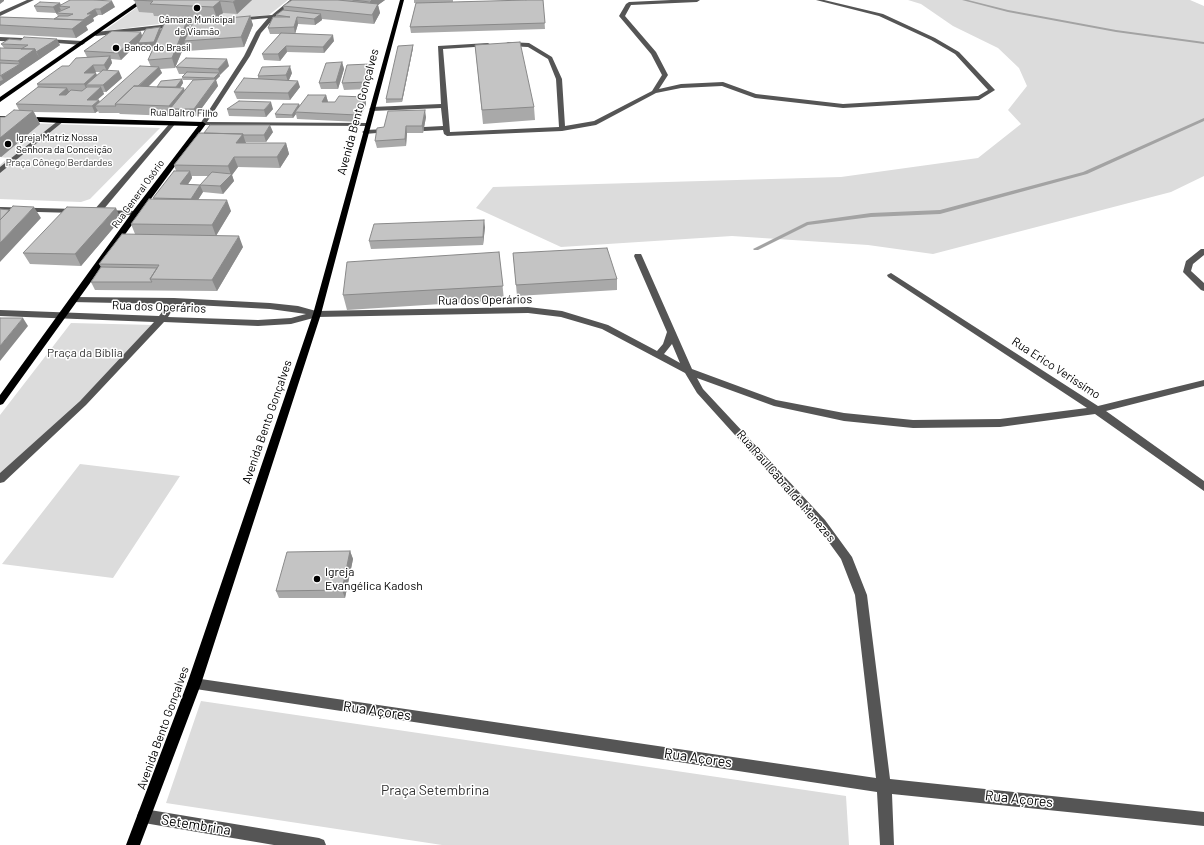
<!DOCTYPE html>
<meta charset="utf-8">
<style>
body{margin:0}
canvas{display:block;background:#fff}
</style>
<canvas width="1204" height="845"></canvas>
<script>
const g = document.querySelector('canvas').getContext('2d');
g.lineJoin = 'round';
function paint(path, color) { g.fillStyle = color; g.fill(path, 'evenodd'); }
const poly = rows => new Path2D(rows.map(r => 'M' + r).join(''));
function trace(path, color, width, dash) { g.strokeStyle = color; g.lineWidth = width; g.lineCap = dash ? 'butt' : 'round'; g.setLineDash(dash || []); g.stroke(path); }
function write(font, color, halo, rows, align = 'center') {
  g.font = font + ' Barlow,sans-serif'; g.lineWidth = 3; g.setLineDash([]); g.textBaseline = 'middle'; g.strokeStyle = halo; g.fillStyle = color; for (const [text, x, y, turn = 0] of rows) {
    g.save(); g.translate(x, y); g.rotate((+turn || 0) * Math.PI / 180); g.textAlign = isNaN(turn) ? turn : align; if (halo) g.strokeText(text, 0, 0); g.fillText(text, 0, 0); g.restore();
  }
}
const green = poly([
 [147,0,288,0,269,15,167,23,104,31],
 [908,0,1190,0,1204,6,1204,176,1171,192,933,254,868,245,732,236,561,247,476,208,493,187,841,177,978,158,1021,124,1008,110,1027,86,1019,68,998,48,953,26,921,4],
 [0,122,160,128,90,199,81,202,0,199,0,165,8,158,0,157],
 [71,323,154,325,82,399,0,474,0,415],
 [80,464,180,476,113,578,2,564],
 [201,701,846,796,849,845,442,845,166,803]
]);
const stream = poly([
 [962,0,968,0,1008,10,1116,30,1204,42,1204,44,1116,32,1008,12,962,0],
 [1204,118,1204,121,1087,174,940,214,871,217,808,225,758,250,754,250,753,249,807,222,871,213,940,210,1083,172,1204,118]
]);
const minor = poly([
 [27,0,34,0,0,16,0,12,27,0],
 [290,0,296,0,275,17,261,33,250,56,207,122,367,123,369,124,369,126,201,125,200,124,244,56,256,32,268,18,237,21,234,19,235,18,272,15,290,0],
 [671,0,700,0,697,2,631,5,625,16,656,52,668,75,659,89,681,84,723,82,756,94,843,104,978,96,988,90,955,54,931,40,879,16,816,0,824,0,883,14,935,38,959,52,995,90,979,100,843,108,755,98,722,86,681,88,656,93,596,125,562,131,447,136,444,134,443,130,424,131,421,129,424,127,443,126,441,108,372,111,369,109,372,107,441,104,438,46,488,43,491,45,490,46,443,49,450,132,559,127,556,79,548,59,528,47,508,46,505,44,508,42,529,43,552,57,562,79,565,126,594,121,652,91,662,75,651,54,619,16,626,4,629,2,671,0],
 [207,20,210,22,209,23,96,36,93,34,96,32,207,20],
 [0,37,22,38,25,40,22,42,0,41,0,37],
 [46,39,82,41,85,43,82,45,44,42,44,40,46,39],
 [59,120,64,121,0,173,0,167,59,120],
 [171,122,176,123,103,210,136,211,139,211,139,215,94,214,94,210,171,122],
 [386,129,389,131,388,132,365,134,362,132,365,130,386,129],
 [0,207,76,209,80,211,76,213,0,211,0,207],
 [1201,249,1204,249,1204,255,1193,264,1191,271,1204,283,1204,291,1201,290,1183,272,1186,261,1201,249],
 [635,254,641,254,642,256,692,369,776,400,844,413,913,420,1000,419,1087,408,888,277,887,275,891,273,1098,406,1204,380,1204,386,1106,411,1204,481,1204,491,1095,414,1000,427,913,428,844,421,774,406,697,378,703,389,825,520,852,557,867,595,890,779,1204,812,1204,826,892,794,894,845,880,845,877,792,189,688,187,684,189,680,194,678,876,778,855,595,841,559,817,526,697,393,685,373,602,329,561,317,528,313,317,317,291,324,258,326,164,322,86,405,4,482,0,483,0,473,80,401,154,322,0,316,0,310,159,316,168,304,71,302,70,300,74,297,174,298,270,303,298,306,316,311,528,307,562,311,608,325,657,351,663,344,667,332,634,256,635,254],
 [176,304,270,309,306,314,291,318,258,320,168,317,176,304],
 [672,344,680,363,664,354,672,344],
 [144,809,319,838,324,840,326,845,274,845,144,823,139,821,137,816,139,811,144,809]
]);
const major = poly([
 [140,0,146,0,0,102,0,97,140,0],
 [400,0,404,0,321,314,201,684,140,845,126,845,187,684,313,314,400,0],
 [0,116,203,122,206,124,139,215,3,404,0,405,0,395,133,211,198,126,61,123,0,120,0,116]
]);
const wall = poly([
 [134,0,252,0,237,14,223,13,217,18,154,16,153,13,139,12],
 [292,0,385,0,378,5,380,13,374,24,322,19,322,20,315,25,298,24,295,34,334,41,324,53,287,52,280,61,264,60,262,54,280,34,270,34,268,28,276,17,276,15,284,10,283,6],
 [414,0,453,0,453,2,543,0,545,29,411,33,410,27,416,3,414,3],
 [103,1,115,7,102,15,98,15,93,18,94,21,86,26,88,30,76,38,0,34,0,17,54,19,58,16,56,13,37,12,34,6,60,3,61,5],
 [250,16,253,25,244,47,187,51,185,44,175,68,160,69,162,73,148,87,157,87,182,79,183,83,180,88,185,91,193,80,183,80,182,77,185,74,179,74,176,67,229,66,219,75,220,76,216,80,218,86,196,116,173,116,120,114,119,113,99,113,98,111,95,113,34,112,40,124,1,157,0,157,0,117,5,117,19,110,16,104,38,87,37,84,69,66,87,57,84,51,142,36,187,21,190,29],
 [138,43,141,49,153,48,148,60,151,67,100,102,99,100,97,100,104,94,103,92,106,92,122,78,107,71,112,63,111,59,121,60],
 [96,72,101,72,97,75,95,73],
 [1,44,60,45,0,86,0,48,4,48],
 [413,45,413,48,402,102,386,103,386,99],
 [475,45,534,107,535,120,483,124],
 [342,62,344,69,338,89,321,89,319,83],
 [370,64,372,71,367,89,344,90,342,83],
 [292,73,289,80,300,87,290,100,237,99,234,92,258,78,258,76],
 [326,95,328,102,335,102,365,97,366,104,359,122,297,119,296,114,293,118,276,118,275,114,299,104,300,106],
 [227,109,273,109,266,117,229,116],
 [426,117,423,133,407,133,406,146,377,148,375,141,384,127],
 [273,132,266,142,246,142,246,143,286,143,289,154,280,168,238,167,232,175,234,181,223,194,203,192,198,200,231,211,216,235,243,247,217,291,95,290,91,282,101,267,99,264,135,234,131,224,154,199,153,198,176,171,174,165,199,133],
 [192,176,208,176,200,185,188,184,192,178],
 [121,219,81,266,30,264,23,253],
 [485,227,483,245,371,249,369,241],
 [499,252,504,300,347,310,343,295],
 [513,253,617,279,617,290,517,296],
 [350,551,353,559,345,598,279,598,276,591]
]);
const shadedWall = poly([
 [0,0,4,0,4,1,0,4],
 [236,0,252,0,237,14,233,2],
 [372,0,385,0,378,5,380,13,374,24,370,2],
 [112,1,115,7,102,15,100,9],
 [220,1,223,13,217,18,213,7],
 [60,3,61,7,59,6,61,10,56,13,53,7],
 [95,9,98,15,93,18,94,21,86,26,88,30,76,38,72,29,87,14],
 [321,14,322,20,315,25,314,19],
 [250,16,253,25,244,47,241,37],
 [297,17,298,24,295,34,294,27],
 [187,21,191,30,184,41,185,44,175,68,172,58],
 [160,27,162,34,157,48,141,49,138,43,121,60,118,53,141,32,143,39],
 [333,35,334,41,324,53,323,47],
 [57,39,60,45,40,59,36,52],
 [413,45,413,48,402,102,402,99],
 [286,46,287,52,280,61,278,54],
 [35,49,40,59,0,86,0,81,3,80,1,76,20,64,18,61],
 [110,56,112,63,107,71,104,65],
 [227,59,229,66,220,75,218,69],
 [342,62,344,69,338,89,336,82],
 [370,64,372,71,367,89,366,82],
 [93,65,96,72,87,79,84,73],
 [290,66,292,73,288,82,286,75],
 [159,67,162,73,130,104,120,104],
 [119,71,122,78,106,92,103,85],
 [96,73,99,80,86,85,88,90,87,90,84,84],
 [219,73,220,76,216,80,218,86,196,116,194,109,215,81,214,78],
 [182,79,183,83,178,91,176,87],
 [298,81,300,87,290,100,288,93],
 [101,87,104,94,90,106,87,100],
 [67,88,71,95,62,102,59,95],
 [184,88,187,98,170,109,169,106],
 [326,95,328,102,322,102],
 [365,97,366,104,359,122,357,115],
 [99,100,101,106,95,106,98,111,95,113,92,106],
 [271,102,273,109,266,117,264,110],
 [299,104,300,107,295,112,296,114,293,118,292,115],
 [425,110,426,117,423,133,422,126],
 [33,111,40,124,1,157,0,156,0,138],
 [270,125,273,132,266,142,264,135],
 [406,126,407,133,406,146,405,139],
 [243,134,246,144,236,143],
 [286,143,289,154,280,168,277,157],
 [234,157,238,167,232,175,234,181,223,194,220,186,231,175,228,166],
 [190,171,192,178,183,192,180,184],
 [200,185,203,192,194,206,191,199],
 [227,200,231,211,216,236,212,225],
 [34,207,41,218,0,262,0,243],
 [116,208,121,219,81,266,75,254],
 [484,220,485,227,483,245,483,237],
 [239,236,243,247,217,291,212,280],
 [23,318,28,326,0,361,0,346],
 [350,551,353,559,345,598,342,590]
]);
const building = poly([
 [70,0,93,0,112,1,100,9,95,9,87,14,92,14,83,20,54,19,59,16,68,16,73,14,56,13,70,7,59,6,70,0],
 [134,0,236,0,233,2,220,1,213,7,150,4,153,1,134,0],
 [292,0,338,0,378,4,372,15,283,6,292,0],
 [353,0,372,0,370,2,353,0],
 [526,0,543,0,545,23,410,27,416,3,526,0],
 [40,2,60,3,53,7,34,6,40,2],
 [283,10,321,14,314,19,297,17,294,27,268,28,273,17,290,17,276,15,283,10],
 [250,16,241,37,184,41,194,21,250,16],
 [0,17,84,20,72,29,0,25,0,17],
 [187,21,172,58,148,60,165,22,187,21],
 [160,27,154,42,138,43,146,29,160,27],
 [112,31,141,32,118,53,84,51,112,31],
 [281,33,333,35,323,47,286,46,278,54,262,54,281,33],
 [24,37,57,39,36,52,35,49,21,49,28,45,1,44,9,39,21,40,24,37],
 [520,42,534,107,482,110,475,45,520,42],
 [413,45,402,99,386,99,398,46,413,45],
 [0,48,35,49,18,61,0,60,0,48],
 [110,56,104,65,93,65,84,73,96,73,84,84,37,84,62,66,69,66,76,58,110,56],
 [186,58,227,59,218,69,176,67,186,58],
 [342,62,336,82,319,83,326,63,342,62],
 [0,63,20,64,0,76,0,63],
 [370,64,366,82,342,83,347,65,370,64],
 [140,66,159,67,138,86,134,86,115,104,116,106,95,106,140,66],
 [290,66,286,75,258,76,262,67,290,66],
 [103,70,119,71,103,85,86,85,103,70],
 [187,72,219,73,214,78,182,77,187,72],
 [244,78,298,81,288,93,234,92,244,78],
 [182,79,176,87,157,87,161,81,182,79],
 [216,79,194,109,170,109,193,80,216,79],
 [134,86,184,88,169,106,115,104,134,86],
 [38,87,67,88,59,95,66,95,71,90,82,91,87,87,101,87,87,100,99,100,92,106,16,104,38,87],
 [308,95,326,95,322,102,335,102,339,96,365,97,357,115,295,112,308,95],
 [239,101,271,102,264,110,227,109,239,101],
 [283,104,299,104,292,115,275,114,283,104],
 [14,110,33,111,0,138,0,117,5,117,14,110],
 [425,110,422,126,406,126,405,139,375,141,377,128,384,127,388,111,425,110],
 [210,125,270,125,264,135,243,135,243,134,204,133,210,125],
 [199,133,243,134,236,143,286,143,277,157,234,157,228,166,174,165,199,133],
 [174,171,190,171,180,184,200,185,212,172,232,174,220,186,200,185,191,199,153,198,174,171],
 [149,199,227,200,212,225,131,224,149,199],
 [13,206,34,207,0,243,0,220,13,206],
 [67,207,116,208,75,254,23,253,67,207],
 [0,209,10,210,0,220,0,209],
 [484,220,483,237,369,241,374,224,484,220],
 [122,234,239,236,212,280,150,279,159,265,99,264,122,234],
 [607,248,617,279,516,285,513,253,607,248],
 [499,252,503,286,343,295,347,262,499,252],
 [101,267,157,268,150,279,152,282,91,282,101,267],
 [0,318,23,318,0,346,0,318],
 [350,551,342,590,276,591,287,552,350,551]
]);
const markers = [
 [197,8,4,"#000"],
 [116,48,4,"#000"],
 [8,144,4,"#000"],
 [317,579,4,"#000"]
];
const farPoinames = [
 ["Câmara Municipal",197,20,"center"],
 ["de Viamão",197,32,"center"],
 ["Banco do Brasil",124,48],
 ["Igreja Matriz Nossa",16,138],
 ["Senhora da Conceição",16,150]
];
const farStreetnames = [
 ["Rua Daltro Filho",184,113,1],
 ["Rua General Osório",138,194,-54]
];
const farParknames = [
 ["Praça Cônego Berdardes",59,163]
];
const streetNames = [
 ["Avenida Bento Gonçalves",358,112,-75],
 ["Rua dos Operários",485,300,-1],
 ["Rua dos Operários",159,307,2],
 ["Rua Erico Verissímo",1056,368,33],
 ["Avenida Bento Gonçalves",267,422,-71],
 ["Rua Raul Cabral de Menezes",786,486,49],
 ["Avenida Bento Gonçalves",163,728,-70]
];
const parkNames = [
 ["Praça da Bíblia",85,353]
];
const poiNames = [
 ["Igreja",325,572],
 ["Evangélica Kadosh",325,586]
];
const nearStreetnames = [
 ["Rua Açores",377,711,8],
 ["Rua Açores",698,758,8],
 ["Rua Açores",1019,799,6],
 ["Setembrina",196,825,9]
];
const nearParknames = [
 ["Praça Setembrina",435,790]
];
paint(green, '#dcdcdc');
paint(stream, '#a3a3a3');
paint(minor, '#555');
paint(major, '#000');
paint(wall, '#a9a9a9');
paint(shadedWall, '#898989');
paint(building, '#c4c4c4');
trace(building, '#898989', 1);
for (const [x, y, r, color] of markers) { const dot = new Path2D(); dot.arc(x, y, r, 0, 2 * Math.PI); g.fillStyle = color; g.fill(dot); trace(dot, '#fff', 1.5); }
write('10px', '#000', '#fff', farPoinames, 'left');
write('10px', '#000', '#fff', farStreetnames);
write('10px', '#333', '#fff', farParknames);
write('12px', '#000', '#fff', streetNames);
write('12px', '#333', '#fff', parkNames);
write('12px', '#000', '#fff', poiNames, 'left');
write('14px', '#000', '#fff', nearStreetnames);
write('14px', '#333', '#fff', nearParknames);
</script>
